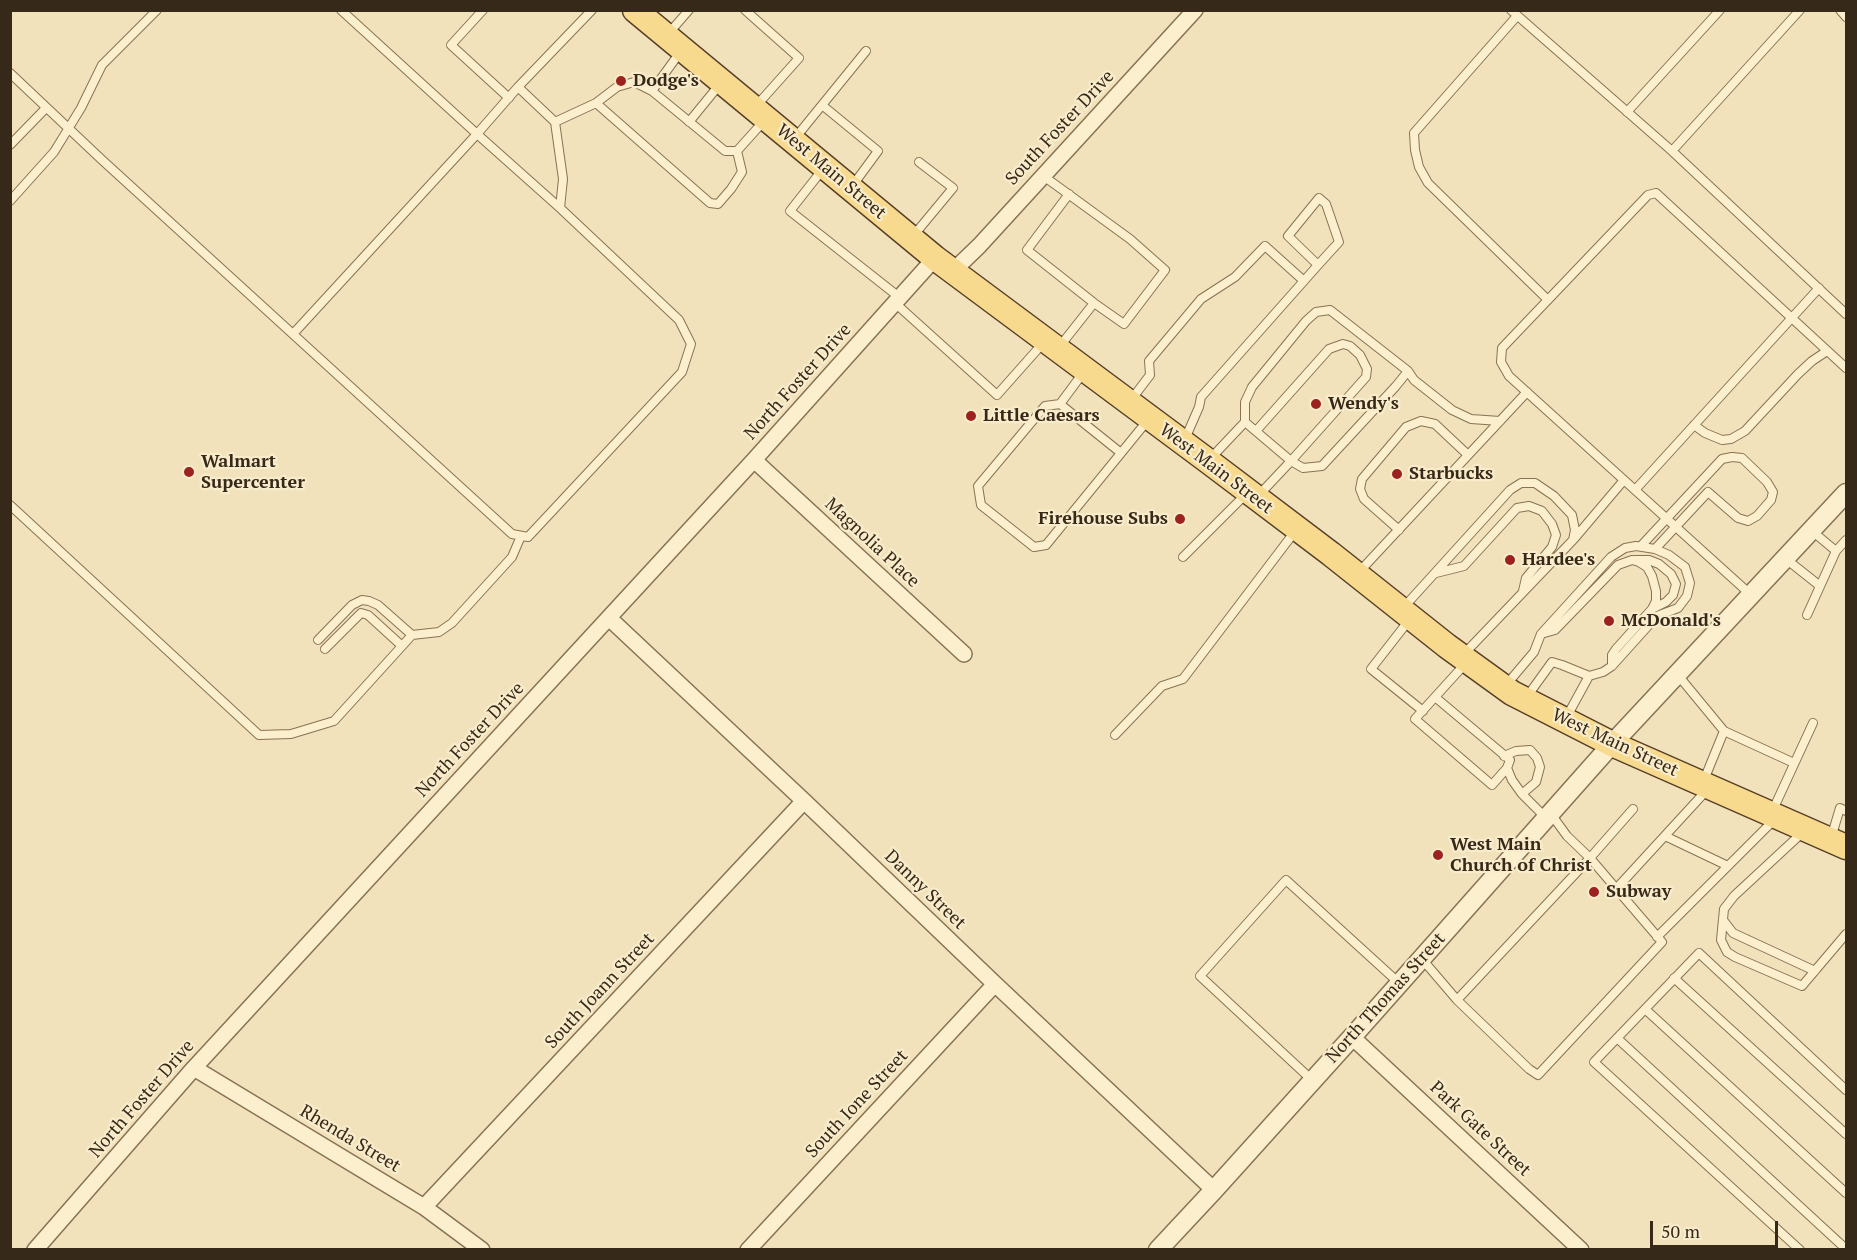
<!DOCTYPE html>
<style>
body{margin:0}
#map{position:relative;width:1857px;height:1260px;overflow:hidden;background:#f1e2bb;font-family:"PT Serif",serif}
canvas{display:block}
.frame{position:absolute;inset:0;border:12px solid #37291a;pointer-events:none}
.scale{position:absolute;left:1650px;top:1221px;width:128px;height:27px;box-sizing:border-box;border:3px solid #37291a;border-top:0;padding-left:8px;font-size:18px;line-height:21px;white-space:nowrap;color:#37291a;-webkit-text-stroke:4px #f8eccb;paint-order:stroke}
</style>
<div id="map">
<canvas width="1857" height="1260"></canvas>
<div class="frame"></div>
<div class="scale">50 m</div>
</div>
<script>
const g = document.querySelector('canvas').getContext('2d');
g.lineJoin = 'round';
const poly = rows => new Path2D(rows.map(r => 'M' + r).join(''));
function trace(path, color, width, dash) { g.strokeStyle = color; g.lineWidth = width; g.lineCap = dash ? 'butt' : 'round'; g.setLineDash(dash || []); g.stroke(path); }
function write(font, color, halo, rows, align = 'center') {
  g.font = font + ' "PT Serif",serif'; g.lineWidth = 4.5; g.setLineDash([]); g.textBaseline = 'middle'; g.strokeStyle = halo; g.fillStyle = color; for (const [text, x, y, turn = 0] of rows) {
    g.save(); g.translate(x, y); g.rotate((+turn || 0) * Math.PI / 180); g.textAlign = isNaN(turn) ? turn : align; if (halo) g.strokeText(text, 0, 0); g.fillText(text, 0, 0); g.restore();
  }
}
const service = poly([
 [341,10,477,134,518,87,592,10],
 [483,10,451,45,509,98],
 [745,10,799,58,757,105],
 [1511,10,1672,151,1846,314],
 [1840,10,1846,17],
 [1517,16,1414,133,1415,150,1419,167,1428,183,1548,300],
 [669,33,689,10],
 [10,73,101,159,512,534,528,537,682,372,691,344,679,320,560,208,563,179,555,122,518,87],
 [652,91,681,51],
 [596,103,710,203,718,204,731,189,742,172,737,151],
 [822,105,878,151,853,185],
 [1627,112,1720,10],
 [555,122,596,103,617,87,634,82,652,91,725,151,737,151,763,122],
 [689,122,720,84],
 [796,137,866,51],
 [10,145,46,108],
 [1672,151,1800,10],
 [823,169,790,211,899,297],
 [1042,175,1130,239,1165,270,1124,324,1094,303,1060,346],
 [1069,194,1027,250,1094,303],
 [10,201,54,152,81,108,102,65,157,10],
 [914,235,953,188,919,162],
 [895,303,997,395,1044,342],
 [293,334,477,134,560,208],
 [1408,371,1414,380,1452,410,1471,419,1500,421],
 [1083,373,1060,404,1045,406,978,486,981,505,1034,547,1046,545,1148,420],
 [1131,400,1150,375,1149,361,1201,299,1235,277,1265,246,1304,281],
 [1060,404,1121,453],
 [1245,422,1291,461,1366,377,1367,369,1360,355,1350,346,1343,344,1329,349,1256,431],
 [1694,425,1705,433,1722,440,1731,439,1745,431,1798,374,1812,361,1827,351],
 [1185,439,1199,407,1201,397,1318,265,1339,242,1326,204,1319,198,1288,236,1318,265],
 [1211,458,1245,422,1245,402,1252,387,1306,321,1316,312,1330,310,1408,371,1396,386,1322,466,1303,468,1291,461,1259,495],
 [1635,490,1819,288],
 [10,505,259,735,291,734,334,721,412,635,439,632,452,623,512,557,521,536],
 [1399,530,1364,499,1360,489,1362,479,1406,427,1421,421,1435,424,1468,455],
 [1574,539,1624,480],
 [1641,546,1722,459,1732,457,1742,458,1767,482,1773,492,1771,500,1757,516,1748,521,1738,518,1708,492,1655,549],
 [1836,551,1846,540],
 [1183,557,1247,493],
 [1786,559,1820,586],
 [1635,560,1649,560,1659,564,1671,574,1676,584,1673,595,1666,602,1652,609],
 [1360,571,1527,392],
 [1436,573,1464,566,1517,508,1529,506,1542,511,1552,524,1556,535,1552,547,1526,578,1523,591],
 [1750,594,1509,376,1501,362,1502,348,1648,195,1656,193,1846,368],
 [1404,607,1510,490,1521,483,1535,483,1554,496,1572,515,1575,530,1573,540,1464,654],
 [1807,615,1836,551,1812,531],
 [1410,619,1371,669,1423,711],
 [1541,634,1555,630,1618,565,1632,560,1639,562,1647,567,1652,576,1656,591,1656,601,1652,609,1616,649,1612,655,1612,666],
 [318,640,352,605,362,600,369,601,378,605,412,635],
 [325,649,361,613,368,615,402,646],
 [1677,674,1724,731],
 [1507,684,1534,652,1541,634,1611,557,1625,548,1636,546,1655,549,1669,555,1685,567,1690,583,1687,596,1678,608,1657,616,1612,666,1603,672,1589,676,1562,665,1552,662,1526,698],
 [1435,697,1510,760,1507,768,1492,785,1415,719,1465,664],
 [1566,718,1589,676],
 [1115,735,1162,686,1183,679,1296,530],
 [1504,756,1516,751,1530,750,1537,758,1540,767,1536,782,1522,794],
 [1507,768,1512,780,1522,794,1546,818],
 [1704,780,1724,731,1794,763],
 [1772,812,1813,723],
 [1803,832,1734,896,1724,909,1721,940,1727,952,1735,957,1802,986,1846,934],
 [1665,836,1728,866],
 [1831,838,1840,808,1846,811],
 [1616,889,1706,791],
 [1723,920,1733,933,1815,971],
 [1657,937,1774,820],
 [1422,959,1457,1000,1590,858,1567,836,1551,814],
 [1674,978,1846,1134],
 [1457,1000,1529,1069,1538,1075,1662,942,1590,858,1633,809],
 [1645,1009,1846,1193],
 [1617,1038,1846,1249],
 [1313,1081,1200,976,1286,880,1399,983],
 [1800,1250,1594,1062,1699,953,1846,1090]
]);
const minor = poly([
 [953,271,979,246,1195,10],
 [754,460,964,654],
 [609,618,804,801,995,984,1214,1190],
 [1352,1037,1581,1250],
 [194,1068,424,1207,482,1250],
 [424,1207,804,801],
 [35,1250,194,1068,754,460,935,258],
 [748,1250,995,984]
]);
const tertiary = poly([
 [1158,1250,1214,1190,1352,1037,1612,744,1846,493]
]);
const primary = poly([
 [635,10,935,258,1208,461,1331,554,1447,646,1512,693,1612,744,1846,847]
]);
const markers = [
 [621,81,6,"#9c221f"],
 [1316,404,6,"#9c221f"],
 [971,416,6,"#9c221f"],
 [189,472,6,"#9c221f"],
 [1397,474,6,"#9c221f"],
 [1180,519,6,"#9c221f"],
 [1510,560,6,"#9c221f"],
 [1609,621,6,"#9c221f"],
 [1438,855,6,"#9c221f"],
 [1594,892,6,"#9c221f"]
];
const poiNames = [
 ["Dodge's",633,81],
 ["Wendy's",1328,404],
 ["Little Caesars",983,416],
 ["Walmart",201,462],
 ["Supercenter",201,483],
 ["Starbucks",1409,474],
 ["Firehouse Subs",1168,519,"right"],
 ["Hardee's",1522,560],
 ["McDonald's",1621,621],
 ["West Main",1450,845],
 ["Church of Christ",1450,866],
 ["Subway",1606,892]
];
const streetNames = [
 ["South Foster Drive",1060,128,-47],
 ["West Main Street",831,172,40],
 ["North Foster Drive",798,382,-48],
 ["West Main Street",1216,469,37],
 ["Magnolia Place",872,543,43],
 ["North Foster Drive",470,740,-47],
 ["West Main Street",1615,743,25],
 ["Danny Street",925,890,44],
 ["South Joann Street",600,991,-47],
 ["North Thomas Street",1386,998,-48],
 ["North Foster Drive",142,1099,-49],
 ["South Ione Street",857,1104,-47],
 ["Park Gate Street",1480,1129,43],
 ["Rhenda Street",350,1139,31]
];
trace(service, '#897254', 10);
trace(minor, '#897254', 18);
trace(tertiary, '#897254', 21);
trace(primary, '#563f29', 27);
trace(service, '#fbefce', 8);
trace(minor, '#fbefce', 15);
trace(tertiary, '#fbefce', 18);
trace(primary, '#f8da8e', 24);
for (const [x, y, r, color] of markers) { const dot = new Path2D(); dot.arc(x, y, r, 0, 2 * Math.PI); g.fillStyle = color; g.fill(dot); trace(dot, '#f8eccb', 2); }
write('bold 18px', '#37291a', '#f8eccb', poiNames, 'left');
write('18px', '#37291a', '#f8eccb', streetNames);
</script>
